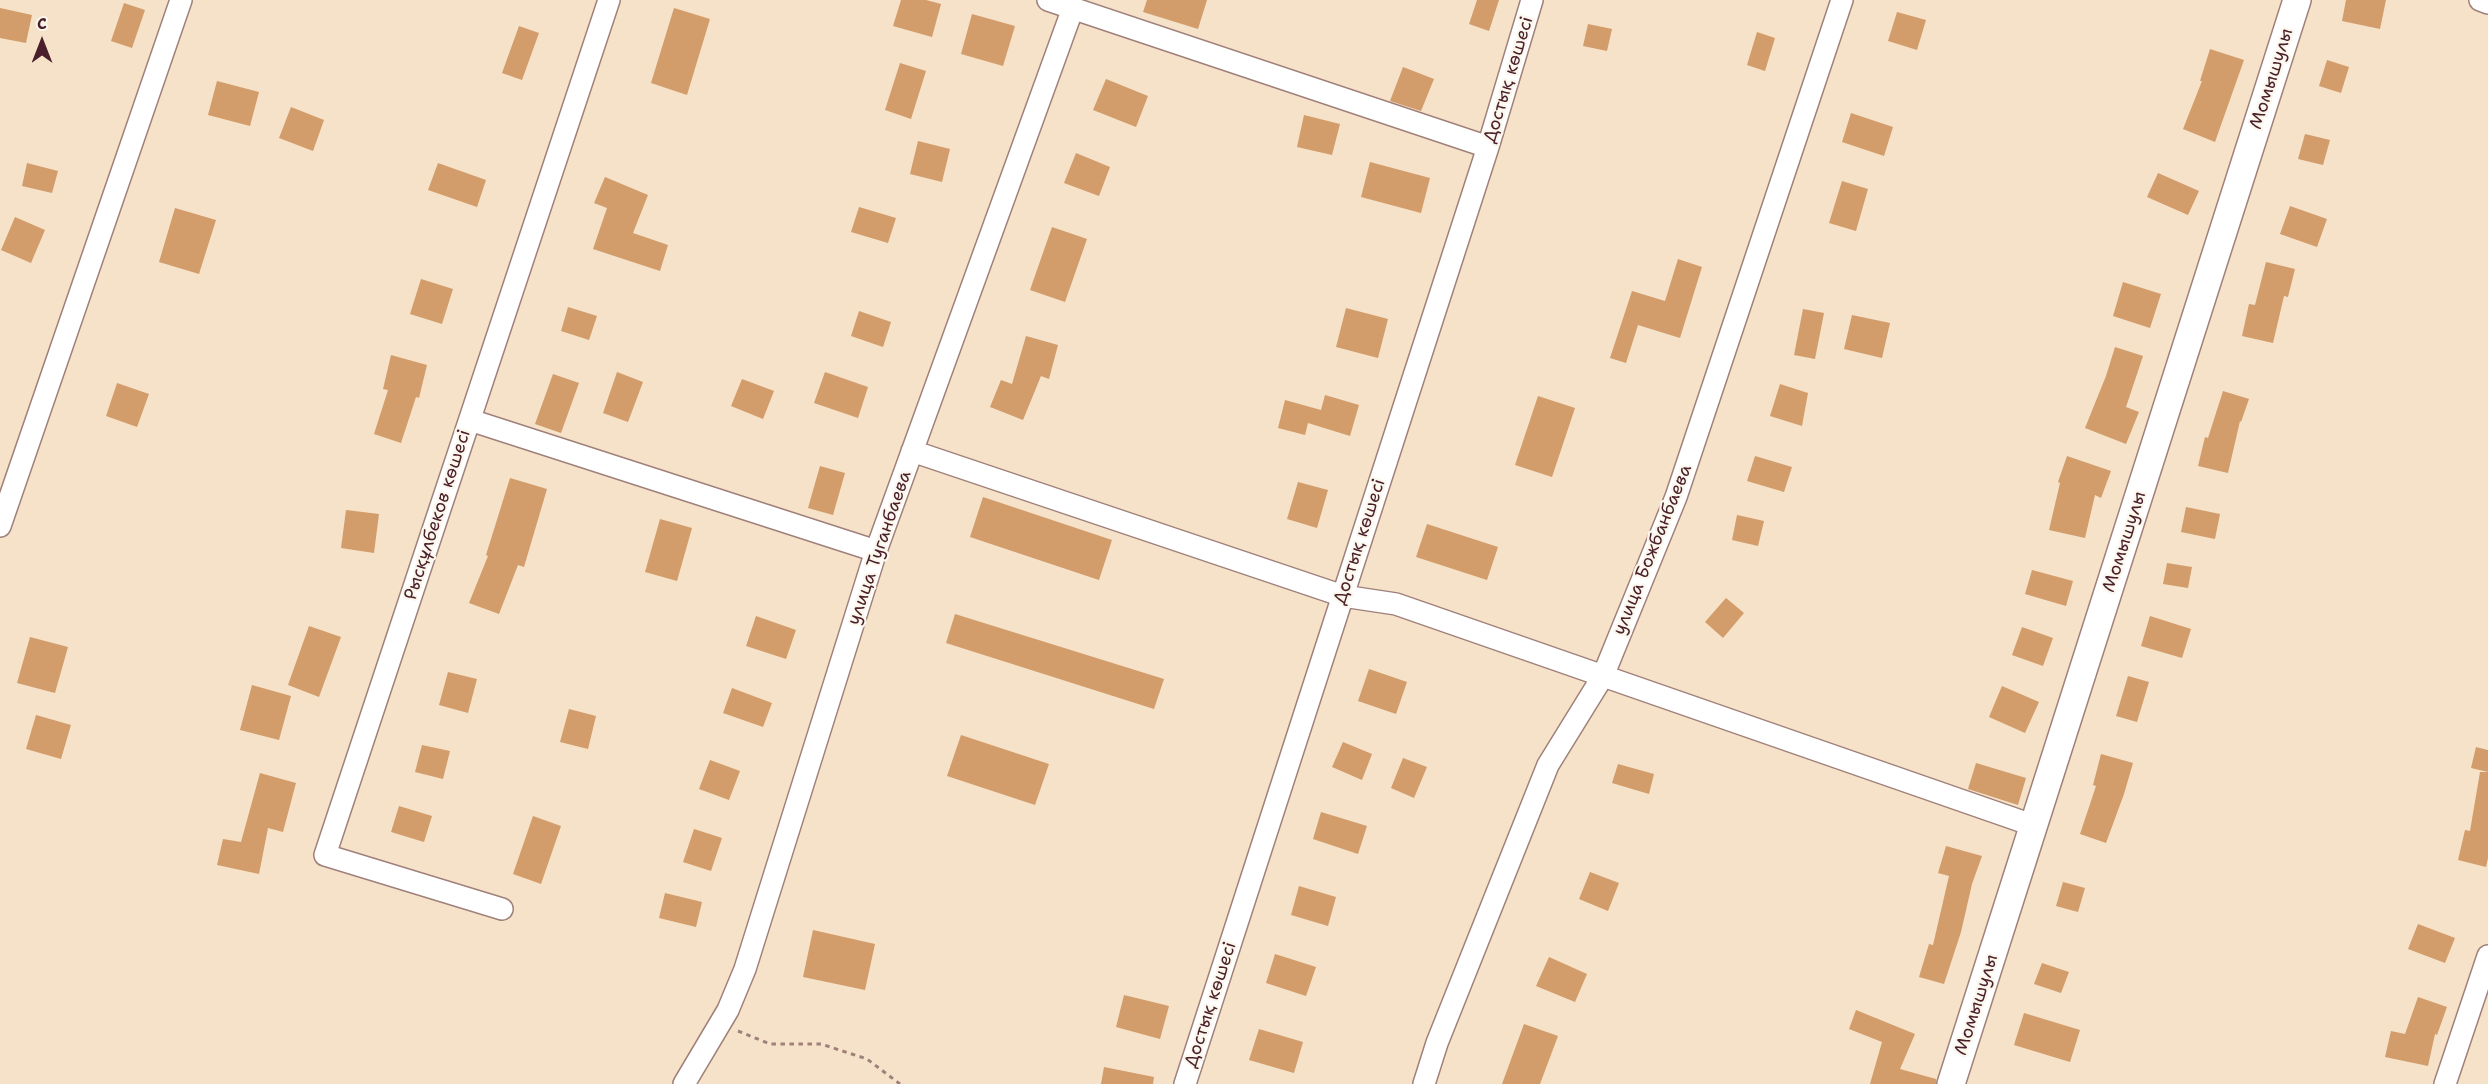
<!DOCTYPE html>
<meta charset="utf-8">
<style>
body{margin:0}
#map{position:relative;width:2488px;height:1084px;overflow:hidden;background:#f5e2c8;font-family:"Shantell Sans",sans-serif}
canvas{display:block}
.north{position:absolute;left:12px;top:12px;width:60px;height:60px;-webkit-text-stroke:4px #fbf7ec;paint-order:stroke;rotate:0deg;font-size:16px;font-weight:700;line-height:24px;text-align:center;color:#4a1f2b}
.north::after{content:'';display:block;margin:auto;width:21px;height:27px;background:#4a1f2b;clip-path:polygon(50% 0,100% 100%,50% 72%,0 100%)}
</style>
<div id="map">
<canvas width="2488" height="1084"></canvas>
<div class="north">С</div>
</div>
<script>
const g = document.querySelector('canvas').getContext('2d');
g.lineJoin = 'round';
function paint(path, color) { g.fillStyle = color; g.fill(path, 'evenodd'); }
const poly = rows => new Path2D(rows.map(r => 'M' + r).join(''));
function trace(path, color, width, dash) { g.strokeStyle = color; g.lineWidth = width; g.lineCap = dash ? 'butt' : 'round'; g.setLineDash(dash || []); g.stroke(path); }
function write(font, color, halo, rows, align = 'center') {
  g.font = font + ' "Shantell Sans",sans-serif'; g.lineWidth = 4.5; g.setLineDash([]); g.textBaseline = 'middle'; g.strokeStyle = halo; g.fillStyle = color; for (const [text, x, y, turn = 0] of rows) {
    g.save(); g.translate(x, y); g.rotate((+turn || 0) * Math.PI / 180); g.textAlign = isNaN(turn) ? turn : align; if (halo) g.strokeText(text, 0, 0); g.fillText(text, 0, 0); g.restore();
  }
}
const building = poly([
 [901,0,926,0,941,4,932,37,893,26],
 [1147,0,1207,0,1198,29,1143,12],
 [1477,0,1499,0,1489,31,1469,24],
 [2346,0,2386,0,2380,29,2342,21],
 [124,3,145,10,132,48,111,41],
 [0,8,32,15,26,43,0,38],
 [674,8,710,19,687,95,651,83],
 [1897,12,1926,20,1917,50,1888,41],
 [972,14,1015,26,1003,66,961,54],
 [1588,24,1612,29,1607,51,1583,46],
 [519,26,539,33,522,80,502,73],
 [1757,32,1775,38,1765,71,1747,65],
 [2210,49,2244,60,2215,142,2183,129,2202,81,2200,81],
 [2327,60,2349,67,2341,93,2319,86],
 [900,63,926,71,911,119,885,110],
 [1403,67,1434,79,1421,111,1390,101],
 [1106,79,1148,96,1136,127,1093,110],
 [217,81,259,92,250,126,208,115],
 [291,107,324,120,313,151,279,138],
 [1851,113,1893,127,1884,156,1842,142],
 [1304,115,1340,124,1332,155,1297,147],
 [2305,134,2330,140,2323,165,2298,159],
 [918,141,950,149,942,182,910,174],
 [1076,153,1110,167,1099,196,1064,183],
 [1370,162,1430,178,1421,213,1361,197],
 [27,163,58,171,52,193,22,186],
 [438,163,486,180,477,207,428,190],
 [2158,173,2199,191,2188,215,2147,197],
 [605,177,648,195,633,233,668,245,660,271,593,249,607,208,594,203],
 [1842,181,1868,189,1856,231,1829,223],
 [2290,206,2327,219,2317,247,2280,234],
 [859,207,896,218,888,243,851,232],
 [175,208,216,220,199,274,159,262],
 [15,217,45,230,31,263,1,250],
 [1052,227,1087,239,1065,302,1030,290],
 [1678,259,1702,267,1680,338,1638,325,1626,363,1610,358,1632,291,1665,301],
 [2266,262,2295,269,2288,297,2284,296,2273,343,2242,336,2249,304,2255,305],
 [421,279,453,289,442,324,410,314],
 [2123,282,2161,294,2150,328,2113,316],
 [568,307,597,316,589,340,561,331],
 [1346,308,1388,319,1378,358,1336,347],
 [1803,309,1824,313,1815,359,1794,355],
 [859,311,891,322,883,347,851,336],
 [1852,315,1890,323,1882,358,1844,349],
 [1026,336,1058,345,1049,379,1041,376,1023,420,990,407,1001,380,1012,384],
 [2115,347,2143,356,2126,407,2139,412,2126,444,2085,428,2106,376],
 [391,355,427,365,419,398,416,397,401,443,374,434,388,390,383,389],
 [617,372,643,382,628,422,603,413],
 [825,372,868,387,858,418,814,403],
 [553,374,579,383,561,433,535,424],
 [742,379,774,391,763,419,731,406],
 [117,383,149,394,137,427,106,416],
 [1780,384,1808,393,1802,426,1770,416],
 [2223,391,2249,399,2241,422,2240,421,2228,473,2198,466,2205,437,2208,438],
 [1325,395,1359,405,1350,436,1308,423,1305,435,1278,428,1285,400,1321,410],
 [1538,396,1575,408,1552,477,1515,465],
 [1755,456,1792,467,1784,492,1747,481],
 [2067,456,2111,471,2101,498,2095,495,2085,538,2049,530,2060,483,2058,482],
 [820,466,845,473,833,515,808,508],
 [510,478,547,489,524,567,518,565,499,614,469,603,488,556,486,555],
 [1298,482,1328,490,1317,528,1287,519],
 [983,497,1112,540,1099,580,970,537],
 [2186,507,2220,514,2215,539,2181,532],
 [346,510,379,514,374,553,341,548],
 [1737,515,1764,521,1758,546,1732,540],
 [660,519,692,528,677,581,645,572],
 [1427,524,1498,547,1487,580,1416,557],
 [2167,563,2192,567,2188,588,2163,584],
 [2032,570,2073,581,2066,606,2025,594],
 [1726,598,1744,613,1723,638,1705,622],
 [955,614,1164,679,1154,709,946,643],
 [756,616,796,630,786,659,746,646],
 [2150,616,2191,629,2182,658,2141,646],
 [309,626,341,637,319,697,288,685],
 [2022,627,2053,638,2043,666,2012,655],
 [30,637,68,647,55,693,17,683],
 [1369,669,1407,682,1396,714,1358,701],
 [448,672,477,679,468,713,439,705],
 [2128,676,2149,682,2137,722,2116,716],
 [252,685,291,696,279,740,240,730],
 [2002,686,2039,702,2025,733,1989,717],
 [732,688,772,703,763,727,723,713],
 [569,709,596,716,588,749,560,742],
 [36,715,71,725,61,759,26,749],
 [961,735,1049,764,1035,805,947,776],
 [1343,742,1372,754,1362,780,1332,767],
 [422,745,450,751,443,779,415,772],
 [2476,747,2488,750,2488,772,2471,768],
 [2101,754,2133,763,2124,794,2106,843,2080,834,2096,786,2093,785],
 [1403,758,1427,767,1414,798,1391,788],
 [710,760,740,771,729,800,699,789],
 [1976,763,2026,778,2018,805,1968,789],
 [1618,764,1654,774,1649,794,1612,783],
 [2480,772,2488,772,2488,858,2486,867,2458,860,2465,830,2470,831],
 [260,773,296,783,283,832,268,828,259,874,217,865,223,839,241,842],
 [399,806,432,816,424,842,391,832],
 [1321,812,1367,826,1358,854,1313,839],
 [533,816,561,826,541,884,513,874],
 [694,829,722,838,711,871,683,862],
 [1946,846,1982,856,1972,884,1961,932,1944,984,1919,977,1929,944,1933,945,1949,876,1938,873],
 [1590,872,1619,883,1608,911,1579,899],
 [2063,882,2085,888,2078,912,2056,906],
 [1299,886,1336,897,1328,926,1291,915],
 [665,893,702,902,696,927,659,918],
 [2418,924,2455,938,2445,963,2408,949],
 [813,930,875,944,865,990,803,977],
 [1275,954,1316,967,1306,996,1266,983],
 [1549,957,1587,974,1575,1002,1536,986],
 [2042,963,2069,972,2061,993,2034,984],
 [1124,995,1169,1006,1160,1039,1116,1027],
 [2418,997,2447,1007,2437,1035,2435,1034,2428,1066,2385,1057,2391,1031,2405,1034],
 [1856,1010,1915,1034,1900,1069,1936,1079,1936,1084,1870,1084,1882,1042,1849,1029],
 [2024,1013,2080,1030,2070,1062,2014,1045],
 [1524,1024,1558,1036,1540,1084,1502,1084],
 [1259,1029,1303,1042,1294,1073,1249,1060],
 [1104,1067,1154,1077,1153,1084,1101,1084]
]);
const path = poly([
 [738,1031,770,1044,821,1044,867,1059,900,1084]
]);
const minor = poly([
 [1048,0,1488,147],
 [2480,0,2488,3],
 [470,420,876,551],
 [912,451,1343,596,1396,604,2035,826],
 [0,526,181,0],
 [502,909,325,855,609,0],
 [684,1084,728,1010,745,969,876,551,1073,8],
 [1185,1084,1488,147,1532,0],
 [1424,1084,1437,1043,1548,765,1603,676,1676,497,1842,0],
 [2445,1084,2488,956]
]);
const tertiary = poly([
 [1951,1084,2297,0]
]);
const streetNames = [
 ["Момышулы",2272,79,-72],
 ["Достық көшесі",1509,80,-73],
 ["Рысқұлбеков көшесі",438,515,-72],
 ["Достық көшесі",1360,542,-72],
 ["Момышулы",2125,542,-72],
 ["улица Туганбаева",880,548,-71],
 ["улица Божбанбаева",1653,550,-68],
 ["Достық көшесі",1211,1005,-72],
 ["Момышулы",1977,1005,-72]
];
paint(building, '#d29c6b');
trace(minor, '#a0807a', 24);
trace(tertiary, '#a0807a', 30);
trace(path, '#a0807a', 3, [4.5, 4.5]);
trace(minor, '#fff', 21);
trace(tertiary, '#fff', 27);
write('18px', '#4a1f2b', '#fbf7ec', streetNames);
</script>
